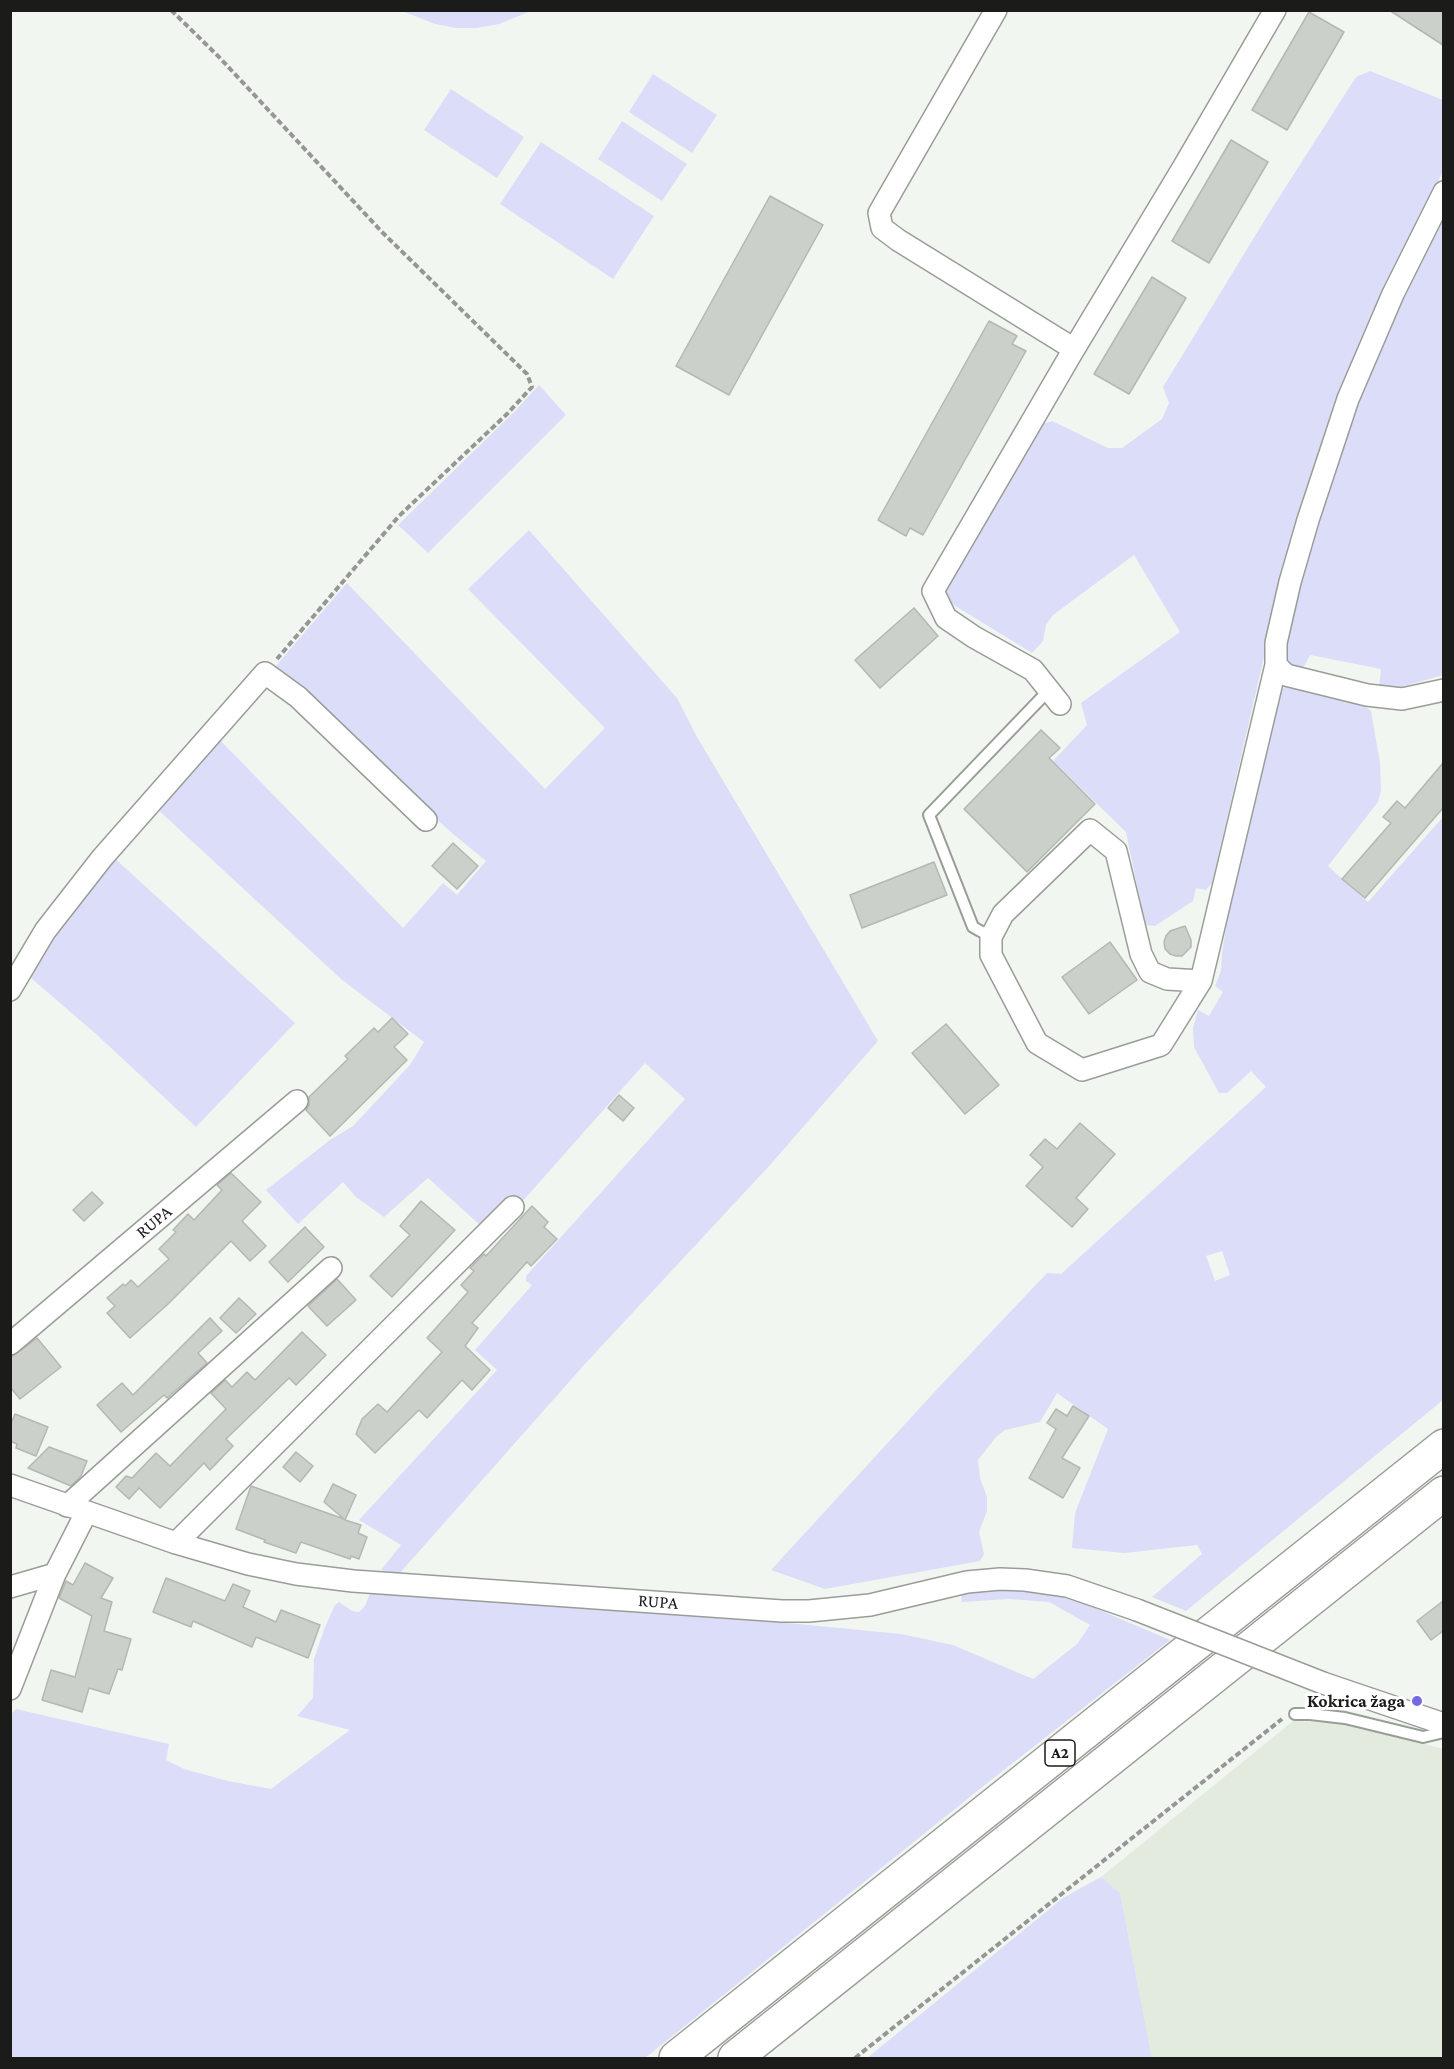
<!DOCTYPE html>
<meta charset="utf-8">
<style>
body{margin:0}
#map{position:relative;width:1454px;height:2069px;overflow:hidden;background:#f2f6f0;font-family:"Crimson Pro",serif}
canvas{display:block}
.frame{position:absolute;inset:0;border:12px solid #1b1c1a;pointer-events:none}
</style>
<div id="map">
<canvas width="1454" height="2069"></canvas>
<div class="frame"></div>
</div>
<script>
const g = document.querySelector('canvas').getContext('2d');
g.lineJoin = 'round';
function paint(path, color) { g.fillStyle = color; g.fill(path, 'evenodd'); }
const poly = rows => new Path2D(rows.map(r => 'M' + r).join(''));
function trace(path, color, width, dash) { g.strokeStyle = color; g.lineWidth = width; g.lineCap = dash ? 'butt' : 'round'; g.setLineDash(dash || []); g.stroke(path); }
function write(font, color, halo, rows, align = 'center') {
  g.font = font + ' "Crimson Pro",serif'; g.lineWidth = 6; g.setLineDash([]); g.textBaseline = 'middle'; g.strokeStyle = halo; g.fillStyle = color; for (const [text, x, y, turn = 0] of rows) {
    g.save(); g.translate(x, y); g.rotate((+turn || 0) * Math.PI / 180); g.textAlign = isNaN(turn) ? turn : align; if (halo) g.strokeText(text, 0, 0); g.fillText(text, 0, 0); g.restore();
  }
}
const built = poly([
 [1293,1721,1353,1724,1443,1749,1443,2058,1152,2058,1120,1893,1101,1877]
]);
const green = poly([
 [402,11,531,11,499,24,477,28,456,28,435,24],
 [1370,71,1443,100,1443,171,1351,368,1272,622,1212,883,1206,890,1196,888,1193,901,1155,926,1145,925,1126,832,1053,761,1087,725,1081,703,1180,632,1134,555,1053,615,1046,625,1043,641,1032,653,949,602,945,588,1040,425,1052,421,1108,448,1122,448,1162,419,1169,403,1163,387,1269,213,1356,77],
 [653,74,717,115,692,153,629,112],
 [451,89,524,137,497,178,424,130],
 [622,121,687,164,662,201,598,159],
 [541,142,654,216,613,279,500,204],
 [1443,215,1443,675,1394,689,1379,689,1381,669,1310,655,1302,670,1292,667,1286,662,1284,647,1300,574,1359,389,1400,299],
 [539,385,566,415,428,553,398,525,514,412],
 [529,530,677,698,697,737,878,1041,770,1165,584,1365,399,1574,381,1570,401,1545,359,1520,497,1370,475,1350,532,1285,526,1281,526,1276,685,1099,645,1063,521,1203,510,1194,480,1225,428,1178,384,1217,356,1197,343,1182,298,1224,266,1190,330,1140,353,1126,410,1065,424,1042,341,979,154,806,216,736,403,928,443,883,457,895,486,861,452,833,281,679,275,667,347,583,545,789,605,728,468,589],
 [1285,687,1313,689,1358,700,1371,711,1380,763,1381,791,1378,802,1328,866,1368,902,1443,817,1443,1400,1186,1611,1152,1597,1202,1554,1197,1545,1124,1553,1072,1548,1075,1513,1108,1429,1057,1393,1040,1422,1005,1430,996,1437,978,1460,980,1478,987,1497,987,1511,979,1532,984,1554,980,1561,825,1589,771,1570,940,1386,1047,1273,1061,1274,1266,1087,1251,1071,1227,1093,1219,1093,1194,1047,1193,1028,1198,1010,1209,1016,1223,992,1215,986,1221,971,1222,953,1233,882,1275,696],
 [1222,1251,1230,1275,1215,1281,1206,1256],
 [111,855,295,1023,196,1127,96,1034,24,972],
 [1000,1587,1046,1592,1090,1606,1170,1640,986,1784,645,2058,11,2058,10,1715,16,1709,169,1744,166,1760,184,1769,228,1781,271,1789,350,1730,297,1716,313,1698,314,1659,325,1627,335,1605,339,1602,352,1611,359,1612,365,1606,371,1591,705,1615,901,1634,953,1645,1033,1679,1077,1644,1090,1625,1049,1602,1009,1599,962,1602,961,1593],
 [1101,1877,1120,1893,1152,2058,867,2058,1063,1898]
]);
const building = poly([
 [1389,10,1443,10,1443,45,1389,10],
 [1309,12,1344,32,1287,130,1252,110,1309,12],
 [1231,140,1268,162,1209,263,1172,241,1231,140],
 [770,196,823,225,729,395,676,366,770,196],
 [1152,277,1186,298,1129,394,1094,374,1152,277],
 [989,321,1017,336,1012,344,1026,351,923,535,910,528,906,536,878,520,989,321],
 [914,608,938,636,880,688,855,660,914,608],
 [1041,730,1060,748,1049,758,1095,804,1027,872,964,809,1041,730],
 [1443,763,1443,808,1365,898,1342,879,1391,823,1383,817,1397,801,1405,808,1443,763],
 [453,843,478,866,457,889,432,866,453,843],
 [934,862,947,895,862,928,850,895,934,862],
 [1185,926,1191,940,1191,947,1182,956,1176,956,1170,954,1165,949,1164,942,1166,936,1170,931,1185,926],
 [1110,942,1137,980,1089,1014,1062,977,1110,942],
 [392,1018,408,1034,394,1047,407,1060,330,1136,306,1110,309,1105,309,1097,348,1059,345,1056,374,1028,378,1032,392,1018],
 [946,1024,999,1085,965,1114,912,1053,946,1024],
 [619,1095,634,1108,623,1121,608,1108,619,1095],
 [1080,1123,1115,1154,1076,1198,1088,1209,1072,1227,1026,1186,1043,1167,1030,1155,1045,1139,1057,1149,1080,1123],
 [231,1173,261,1202,242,1221,266,1246,250,1261,231,1241,168,1304,130,1338,107,1313,115,1306,107,1298,123,1284,125,1286,131,1280,138,1287,169,1259,159,1249,176,1232,173,1230,188,1214,194,1220,222,1190,217,1185,231,1173],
 [92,1192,103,1203,84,1221,73,1210,92,1192],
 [421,1201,455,1230,392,1297,370,1276,410,1235,400,1226,421,1201],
 [532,1206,548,1222,544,1227,557,1239,531,1266,527,1262,472,1323,478,1328,465,1346,490,1370,472,1390,462,1380,427,1418,419,1410,375,1453,356,1434,362,1419,378,1404,387,1412,442,1352,427,1338,468,1292,461,1285,474,1271,470,1268,484,1254,486,1256,532,1206],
 [305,1227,324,1247,288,1282,269,1262,305,1227],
 [337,1279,356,1300,327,1326,308,1306,337,1279],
 [239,1298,256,1314,236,1333,220,1318,239,1298],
 [210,1318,222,1331,198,1353,207,1363,167,1398,164,1395,121,1432,97,1405,122,1383,133,1395,210,1318],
 [302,1332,326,1355,296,1385,289,1378,226,1439,233,1446,210,1470,204,1463,160,1508,139,1488,129,1499,116,1487,126,1476,132,1478,156,1453,170,1466,226,1409,211,1393,225,1380,232,1387,247,1372,255,1380,302,1332],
 [37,1338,61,1367,20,1399,10,1387,10,1358,37,1338],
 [1073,1406,1089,1416,1062,1458,1080,1468,1063,1498,1029,1478,1056,1429,1047,1423,1056,1409,1067,1416,1073,1406],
 [15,1414,48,1427,36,1456,16,1448,17,1444,10,1441,10,1426,15,1414],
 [49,1447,87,1461,81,1476,71,1486,28,1468,49,1447],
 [296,1452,313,1466,300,1482,283,1467,296,1452],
 [333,1484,356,1495,345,1520,361,1525,358,1533,367,1537,359,1559,351,1556,350,1559,301,1542,296,1553,264,1542,265,1540,236,1529,251,1486,344,1519,324,1502,333,1484],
 [85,1563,113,1578,101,1598,112,1602,104,1631,131,1639,122,1670,118,1669,109,1694,89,1688,82,1712,42,1700,51,1670,75,1677,92,1616,59,1598,66,1581,73,1585,85,1563],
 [166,1578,225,1601,233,1584,250,1591,243,1607,276,1622,281,1610,320,1625,308,1658,256,1637,252,1647,193,1621,191,1627,153,1612,166,1578],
 [1443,1601,1443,1631,1431,1640,1417,1621,1443,1601]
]);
const path = poly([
 [171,10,219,57,382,232,527,374,532,387,507,414,399,516,277,659],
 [855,2058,1282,1719]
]);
const service = poly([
 [991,937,973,927,929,815,1049,690],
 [1295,1714,1310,1714,1345,1718,1423,1737,1444,1732]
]);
const minor = poly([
 [996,10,879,213,882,228,898,240,1074,349,933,591,946,618,974,637,1033,670,1060,704],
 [1444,192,1393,294,1348,399,1308,520,1290,582,1276,643,1276,665,1286,675,1367,695,1402,699,1444,690],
 [1074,349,1183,168,1275,10],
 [1201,981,1161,1045,1082,1070,1037,1043,991,955,991,937,1003,914,1090,830,1116,851,1141,954,1150,972,1167,979,1201,981,1276,665],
 [10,990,45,931,102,858,265,673,298,697,426,820],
 [10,1344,297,1101],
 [10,1485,176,1543,248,1564,296,1574,353,1581,782,1611,809,1611,870,1605,967,1582,1000,1579,1025,1580,1067,1586,1137,1610],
 [67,1506,331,1268],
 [176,1543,513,1207],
 [10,1587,55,1574],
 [1323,1683,1444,1724],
 [10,1689,55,1574,86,1513]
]);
const motorway = poly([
 [676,2058,1444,1446],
 [735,2058,1444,1493]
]);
const minorBridge = poly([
 [1137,1610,1323,1683]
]);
const markers = [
 [1417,1701,6,"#7669e4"]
];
const shields = [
 [1060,1753,30]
];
const shieldNames = [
 ["A2",1060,1753]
];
const streetNames = [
 ["RUPA",154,1222,-40],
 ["RUPA",658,1602,4]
];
const poiNames = [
 ["Kokrica žaga",1405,1701]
];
paint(built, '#e2ebde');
paint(green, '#dcddf9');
paint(building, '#ccd0ca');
trace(building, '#b4b8b2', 1.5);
trace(service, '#999d97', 14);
trace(minor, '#999d97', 24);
trace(motorway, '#999d97', 36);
trace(path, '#949793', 4, [6, 3]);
trace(service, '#fff', 10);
trace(minor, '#fff', 21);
trace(motorway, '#fff', 33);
trace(minorBridge, '#999d97', 24, []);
trace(minorBridge, '#fff', 21);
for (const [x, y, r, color] of markers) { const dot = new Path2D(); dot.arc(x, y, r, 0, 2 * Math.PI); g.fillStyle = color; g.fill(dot); trace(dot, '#fff', 2); }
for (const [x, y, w] of shields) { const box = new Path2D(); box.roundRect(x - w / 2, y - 13, w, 26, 4.5); g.fillStyle = '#fff'; g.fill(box); trace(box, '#1b1c1a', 1.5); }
write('bold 16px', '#1b1c1a', null, shieldNames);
write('18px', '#1b1c1a', '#fff', streetNames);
write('bold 18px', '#1b1c1a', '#fff', poiNames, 'right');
</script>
